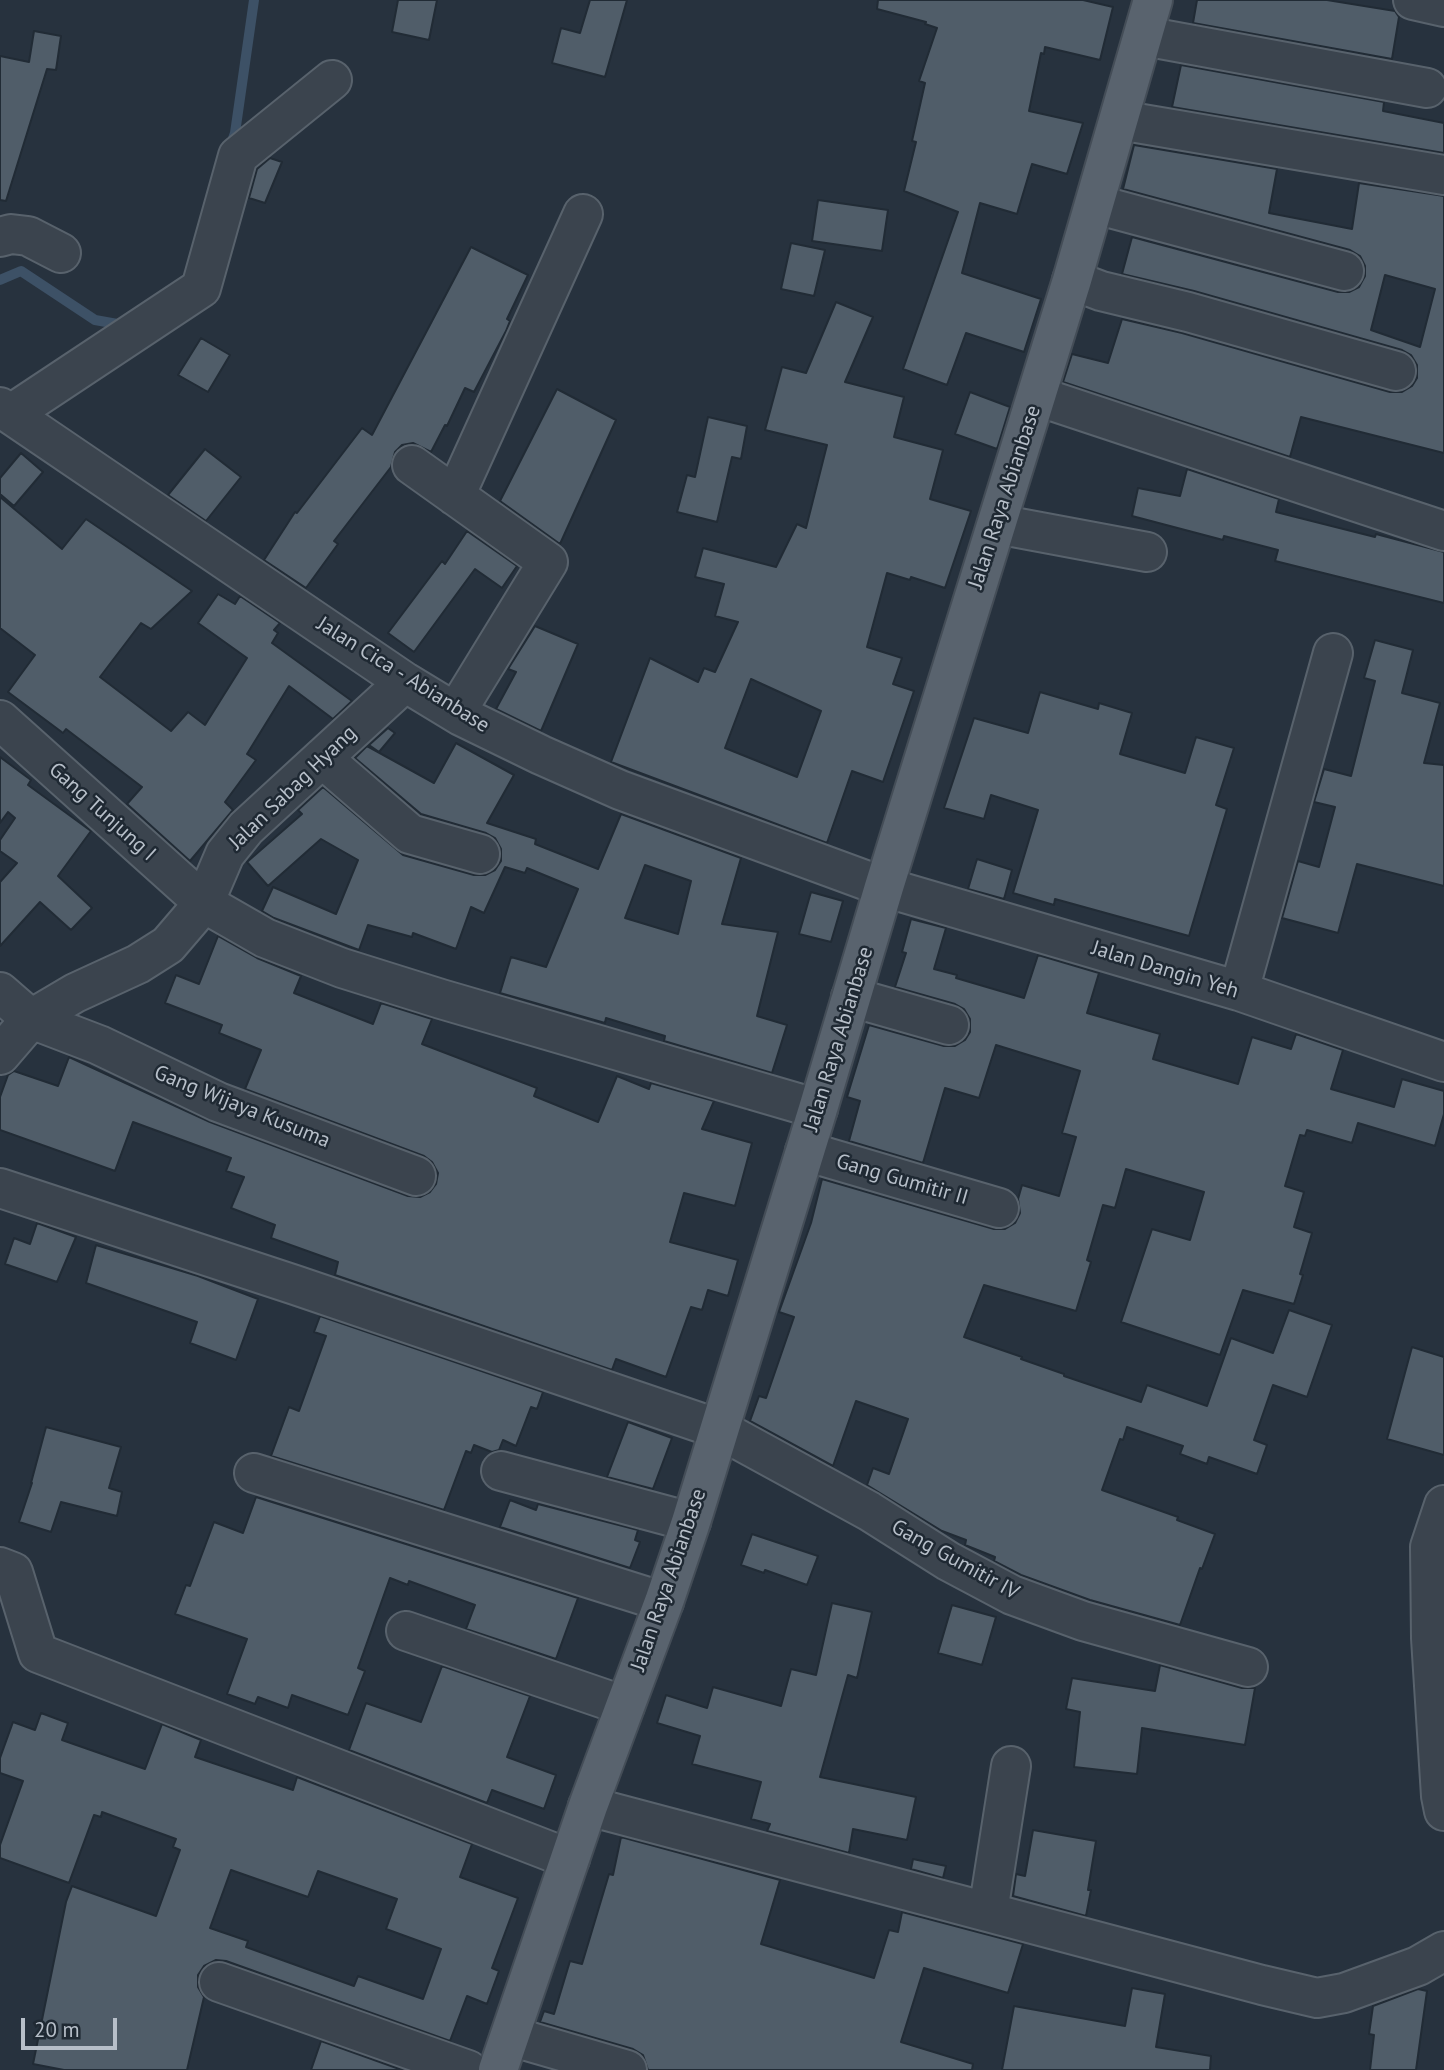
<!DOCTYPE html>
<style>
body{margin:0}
#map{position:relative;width:1444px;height:2070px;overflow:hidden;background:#27323e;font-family:"PT Sans",sans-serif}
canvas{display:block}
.scale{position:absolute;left:21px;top:2018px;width:96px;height:32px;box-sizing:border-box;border:4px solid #b7bfc9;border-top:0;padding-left:9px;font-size:21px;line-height:24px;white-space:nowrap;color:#b7bfc9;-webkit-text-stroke:5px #1f2933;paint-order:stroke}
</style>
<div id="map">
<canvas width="1444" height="2070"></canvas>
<div class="scale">20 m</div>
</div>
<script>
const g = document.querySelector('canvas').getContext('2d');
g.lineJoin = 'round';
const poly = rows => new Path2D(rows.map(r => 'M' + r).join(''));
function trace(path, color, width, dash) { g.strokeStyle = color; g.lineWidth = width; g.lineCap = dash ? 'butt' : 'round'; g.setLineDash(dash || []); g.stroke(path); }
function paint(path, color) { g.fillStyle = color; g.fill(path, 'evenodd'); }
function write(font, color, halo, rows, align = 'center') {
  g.font = font + ' "PT Sans",sans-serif'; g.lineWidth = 5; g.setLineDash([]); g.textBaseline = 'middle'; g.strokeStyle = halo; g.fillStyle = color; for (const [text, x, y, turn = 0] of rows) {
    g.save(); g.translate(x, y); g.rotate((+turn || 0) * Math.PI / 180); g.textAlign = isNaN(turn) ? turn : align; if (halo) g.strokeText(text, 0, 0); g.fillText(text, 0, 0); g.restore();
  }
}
const stream = poly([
 [231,144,235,133,254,0],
 [0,280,21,271,95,320,123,325]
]);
const building = poly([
 [398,0,437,0,429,40,392,32,398,0],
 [590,0,627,0,605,77,552,63,561,28,580,33,590,0],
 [878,0,1083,0,1113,7,1100,60,1045,47,1044,54,1041,53,1029,111,1083,123,1067,174,1032,164,1017,214,980,203,962,273,1041,299,1024,352,966,333,947,385,903,369,958,212,904,191,916,142,912,141,925,83,919,81,937,28,925,24,926,22,877,9,878,0],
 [1197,0,1327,0,1395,11,1399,17,1392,59,1193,23,1197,0],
 [34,31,61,36,56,70,47,69,6,201,0,200,0,56,29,62,34,31],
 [1181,65,1384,102,1383,111,1444,123,1444,153,1172,107,1181,65],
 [1134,145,1277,169,1269,213,1352,229,1359,183,1444,196,1444,453,1301,417,1290,457,1063,382,1072,354,1108,363,1122,319,1182,333,1390,392,1402,392,1412,386,1417,378,1417,365,1411,355,1402,350,1194,291,1122,274,1132,237,1338,292,1349,292,1359,287,1365,276,1365,266,1360,256,1350,250,1123,189,1134,145],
 [1385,275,1435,289,1420,347,1371,330,1385,275],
 [270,158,282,162,265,203,249,198,257,169,270,158],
 [818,200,888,210,882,251,812,241,818,200],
 [791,243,825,250,814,296,781,289,791,243],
 [471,247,528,275,507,319,510,321,506,331,474,392,465,388,447,426,445,425,431,452,413,443,402,445,395,452,391,467,334,541,338,544,306,588,264,560,295,512,297,513,362,428,372,435,471,247],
 [836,302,873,317,845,382,904,397,894,437,943,450,930,499,971,511,945,588,911,577,910,580,887,573,867,647,902,658,893,684,914,691,883,782,852,771,827,843,611,762,650,658,698,682,704,668,715,672,738,622,715,616,724,584,695,577,703,548,776,567,797,524,806,528,827,445,765,430,782,367,806,373,836,302],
 [751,679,821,711,797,777,725,748,751,679],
 [201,338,230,355,208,392,178,375,201,338],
 [557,389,616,420,560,544,500,501,557,389],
 [970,392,1010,407,997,449,955,434,970,392],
 [708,417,747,426,741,459,732,457,717,522,677,512,687,475,695,477,708,417],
 [205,449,241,477,206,521,168,495,205,449],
 [21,453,43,472,14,506,0,494,0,478,21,453],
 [1187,469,1279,499,1276,512,1375,537,1376,534,1444,552,1444,603,1275,561,1278,550,1224,536,1223,540,1132,516,1138,488,1180,496,1187,469],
 [0,497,62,549,86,519,192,591,151,629,141,623,100,677,171,731,188,712,205,725,247,658,198,623,218,594,235,604,240,596,280,623,274,630,278,633,272,643,352,701,333,719,289,686,247,754,256,760,225,802,233,810,190,861,127,804,142,787,66,729,63,733,8,692,35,655,0,628,0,497],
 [467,531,517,566,502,588,475,569,414,652,388,633,442,561,445,564,467,531],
 [535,626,578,644,541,731,496,709,516,672,508,669,535,626],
 [1375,640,1413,650,1402,693,1440,703,1424,763,1444,765,1444,886,1357,864,1338,933,1282,918,1298,861,1319,867,1335,807,1314,802,1324,769,1351,776,1375,681,1364,678,1375,640],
 [1040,692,1098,709,1099,703,1132,713,1120,754,1185,773,1196,737,1234,748,1216,805,1227,809,1189,936,1055,899,1054,905,1013,893,1038,810,991,795,984,819,944,808,974,718,1028,733,1040,692],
 [388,728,395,733,379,752,369,745,388,728],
 [456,743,514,775,487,823,536,839,535,844,598,869,621,814,741,858,722,924,778,932,757,1016,787,1025,772,1073,664,1041,665,1036,606,1018,605,1023,500,993,511,957,546,967,578,889,527,868,525,873,505,867,484,913,471,907,456,949,413,933,412,937,368,925,359,950,274,918,262,911,273,887,336,914,358,860,321,839,268,886,247,862,302,814,298,810,323,787,403,855,474,875,485,875,495,870,501,861,501,849,495,838,486,833,421,814,355,758,367,746,434,783,456,743],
 [645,865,691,881,678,934,625,918,645,865],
 [0,757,31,780,28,785,91,831,58,876,92,908,71,930,40,902,0,946,0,882,17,863,0,851,0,840,15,818,8,812,0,823,0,757],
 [977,859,1012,870,1004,899,968,889,977,859],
 [811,892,843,901,831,942,799,934,811,892],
 [911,919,946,928,934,969,957,975,956,978,1024,998,1038,955,1099,973,1087,1013,1160,1034,1153,1059,1238,1084,1252,1037,1291,1049,1296,1034,1343,1050,1331,1089,1394,1107,1402,1079,1444,1091,1444,1114,1435,1146,1358,1123,1352,1143,1307,1130,1305,1136,1300,1135,1285,1186,1304,1192,1294,1227,1312,1233,1300,1274,1303,1275,1294,1304,1243,1290,1220,1355,1121,1322,1152,1229,1190,1240,1204,1192,1126,1169,1115,1208,1103,1205,1087,1260,1091,1262,1076,1311,984,1285,964,1337,1022,1357,1021,1359,1064,1374,1064,1376,1141,1402,1147,1385,1207,1406,1231,1338,1273,1353,1289,1310,1332,1325,1307,1397,1273,1385,1254,1440,1267,1445,1257,1474,1209,1457,1207,1464,1180,1454,1183,1446,1127,1427,1123,1440,1120,1439,1102,1490,1178,1517,1177,1520,1215,1534,1202,1569,1200,1568,1180,1625,1090,1600,1021,1575,994,1561,995,1557,965,1545,966,1540,942,1531,867,1485,873,1468,889,1474,908,1419,856,1401,833,1466,750,1421,759,1396,766,1398,794,1317,779,1312,811,1223,822,1179,994,1229,1005,1229,1015,1223,1020,1213,1018,1199,1022,1185,1059,1196,1076,1137,1062,1133,1080,1071,996,1045,979,1098,945,1088,923,1163,849,1141,860,1101,847,1097,869,1025,944,1046,955,1046,965,1040,970,1032,970,1019,964,1009,955,1004,895,987,906,953,902,952,911,919],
 [218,936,257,958,301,976,294,993,373,1024,381,1003,432,1019,422,1044,537,1088,534,1096,598,1122,617,1076,649,1089,651,1083,714,1101,702,1129,752,1143,735,1206,684,1193,670,1242,738,1260,728,1296,708,1290,702,1310,691,1307,666,1377,616,1359,612,1370,335,1275,338,1262,271,1238,275,1225,231,1208,244,1177,226,1171,231,1158,133,1122,115,1171,0,1130,0,1097,8,1075,14,1071,58,1086,69,1057,210,1122,408,1196,420,1197,430,1192,436,1184,438,1173,432,1162,424,1156,245,1089,261,1050,219,1033,222,1025,165,1003,176,975,199,984,218,936],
 [37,1223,76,1237,57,1282,5,1264,14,1238,30,1244,37,1223],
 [96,1245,198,1276,258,1299,236,1360,190,1343,197,1322,86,1283,96,1245],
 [320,1316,543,1392,537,1409,531,1407,516,1446,503,1440,499,1450,492,1452,474,1445,471,1453,466,1451,444,1510,271,1456,289,1407,299,1411,326,1336,314,1332,320,1316],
 [1412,1347,1444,1357,1444,1455,1387,1439,1412,1347],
 [628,1422,672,1438,653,1489,607,1477,628,1422],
 [46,1427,121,1447,109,1488,122,1492,117,1516,61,1502,51,1532,19,1522,32,1483,31,1483,46,1427],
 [256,1497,578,1598,556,1659,466,1629,475,1605,409,1581,408,1585,390,1578,358,1668,365,1671,348,1715,292,1695,288,1708,258,1697,255,1704,227,1694,247,1639,175,1614,186,1585,190,1586,214,1522,243,1533,256,1497],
 [510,1500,536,1510,538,1504,638,1530,635,1540,640,1542,630,1568,500,1527,510,1500],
 [752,1534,818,1556,807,1585,765,1570,764,1573,741,1565,752,1534],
 [832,1603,872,1612,857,1678,848,1675,820,1777,916,1797,907,1840,853,1829,849,1853,767,1831,770,1824,751,1819,761,1782,692,1764,700,1736,657,1723,666,1695,707,1708,713,1687,781,1706,791,1669,816,1675,832,1603],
 [952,1605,996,1617,982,1665,938,1653,952,1605],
 [1160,1665,1242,1688,1255,1688,1245,1745,1142,1728,1137,1774,1074,1767,1080,1712,1066,1709,1072,1678,1155,1691,1160,1665],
 [442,1666,530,1696,507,1757,556,1775,544,1809,492,1790,487,1803,349,1750,366,1703,421,1722,442,1666],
 [41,1713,68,1723,62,1740,145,1769,162,1724,201,1740,195,1757,293,1790,297,1777,472,1844,460,1877,518,1898,492,1968,499,1971,487,2004,467,1996,450,2041,226,1961,216,1960,204,1966,198,1975,198,1987,204,1997,187,2070,64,2070,33,2064,66,1902,72,1886,156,1916,180,1850,173,1847,176,1839,102,1812,101,1817,94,1815,69,1883,0,1858,0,1845,23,1781,0,1773,0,1758,13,1722,35,1730,41,1713],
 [231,1870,308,1897,318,1871,397,1899,386,1929,441,1949,423,1999,358,1976,354,1986,246,1947,248,1941,210,1928,231,1870],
 [1033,1830,1096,1841,1088,1890,1091,1890,1086,1916,1013,1896,1016,1874,1025,1876,1033,1830],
 [621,1837,780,1880,761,1944,874,1978,889,1930,898,1932,902,1912,1023,1944,1008,1993,924,1968,901,2042,973,2064,972,2070,648,2070,643,2055,633,2049,540,2022,544,2011,554,2014,570,1961,582,1964,609,1874,613,1875,621,1837],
 [913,1859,946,1866,943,1878,911,1869,913,1859],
 [1132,1988,1165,1994,1156,2047,1211,2056,1210,2070,1002,2070,1014,2006,1125,2026,1132,1988],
 [1418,1989,1427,1991,1416,2070,1370,2070,1374,2035,1369,2034,1373,2006,1418,1989],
 [321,2041,402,2070,311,2070,321,2041]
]);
const minor = poly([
 [1413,0,1444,7],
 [1144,36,1427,88],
 [1119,120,1444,175],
 [1095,204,1344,271],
 [0,237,11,234,28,236,61,253],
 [1072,280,1101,291,1188,312,1396,371],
 [1037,396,1444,531],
 [0,407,405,682,461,716,541,755,620,790,884,887,1239,991,1444,1062],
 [11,414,201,288,238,156,332,80],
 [412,465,548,562,456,712],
 [455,496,583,214],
 [997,524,1147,552],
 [0,720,204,903,265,938,342,968,441,999,818,1109],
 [322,758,410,834,480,854],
 [1239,991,1333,653],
 [0,992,31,1019,99,1045,218,1102,416,1176],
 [851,997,949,1025],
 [0,1055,31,1019,75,993,138,964,168,945,204,903,225,854,246,828,405,682],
 [805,1151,999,1208],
 [0,1188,295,1285,719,1429,869,1511,948,1561,1012,1595,1083,1621,1248,1667],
 [501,1471,691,1522],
 [254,1473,664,1602],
 [1444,1505,1430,1547,1431,1638,1441,1796,1444,1811],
 [0,1567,13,1572,38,1653,570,1859],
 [406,1631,625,1706],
 [588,1806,1262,1985,1317,1998,1344,1993,1418,1966,1444,1951],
 [988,1912,1011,1766],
 [219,1982,468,2070],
 [510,2036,627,2070]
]);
const major = poly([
 [498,2070,588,1806,664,1602,691,1522,818,1109,884,887,1072,280,1153,0]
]);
const streetNames = [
 ["Jalan Raya Abianbase",1005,497,-72],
 ["Jalan Cica - Abianbase",403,675,32],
 ["Jalan Sabag Hyang",293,788,-44],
 ["Gang Tunjung I",102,812,42],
 ["Jalan Dangin Yeh",1165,970,17],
 ["Jalan Raya Abianbase",839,1039,-73],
 ["Gang Wijaya Kusuma",242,1107,22],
 ["Gang Gumitir II",902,1180,16],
 ["Gang Gumitir IV",955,1560,29],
 ["Jalan Raya Abianbase",669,1580,-71]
];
trace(stream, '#3d5166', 10);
paint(building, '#505d69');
trace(building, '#212b35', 2);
trace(minor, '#58626c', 42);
trace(major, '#444d57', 42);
trace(minor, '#3b444e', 38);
trace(major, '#59636e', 38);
write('21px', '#b7bfc9', '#1f2933', streetNames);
</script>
